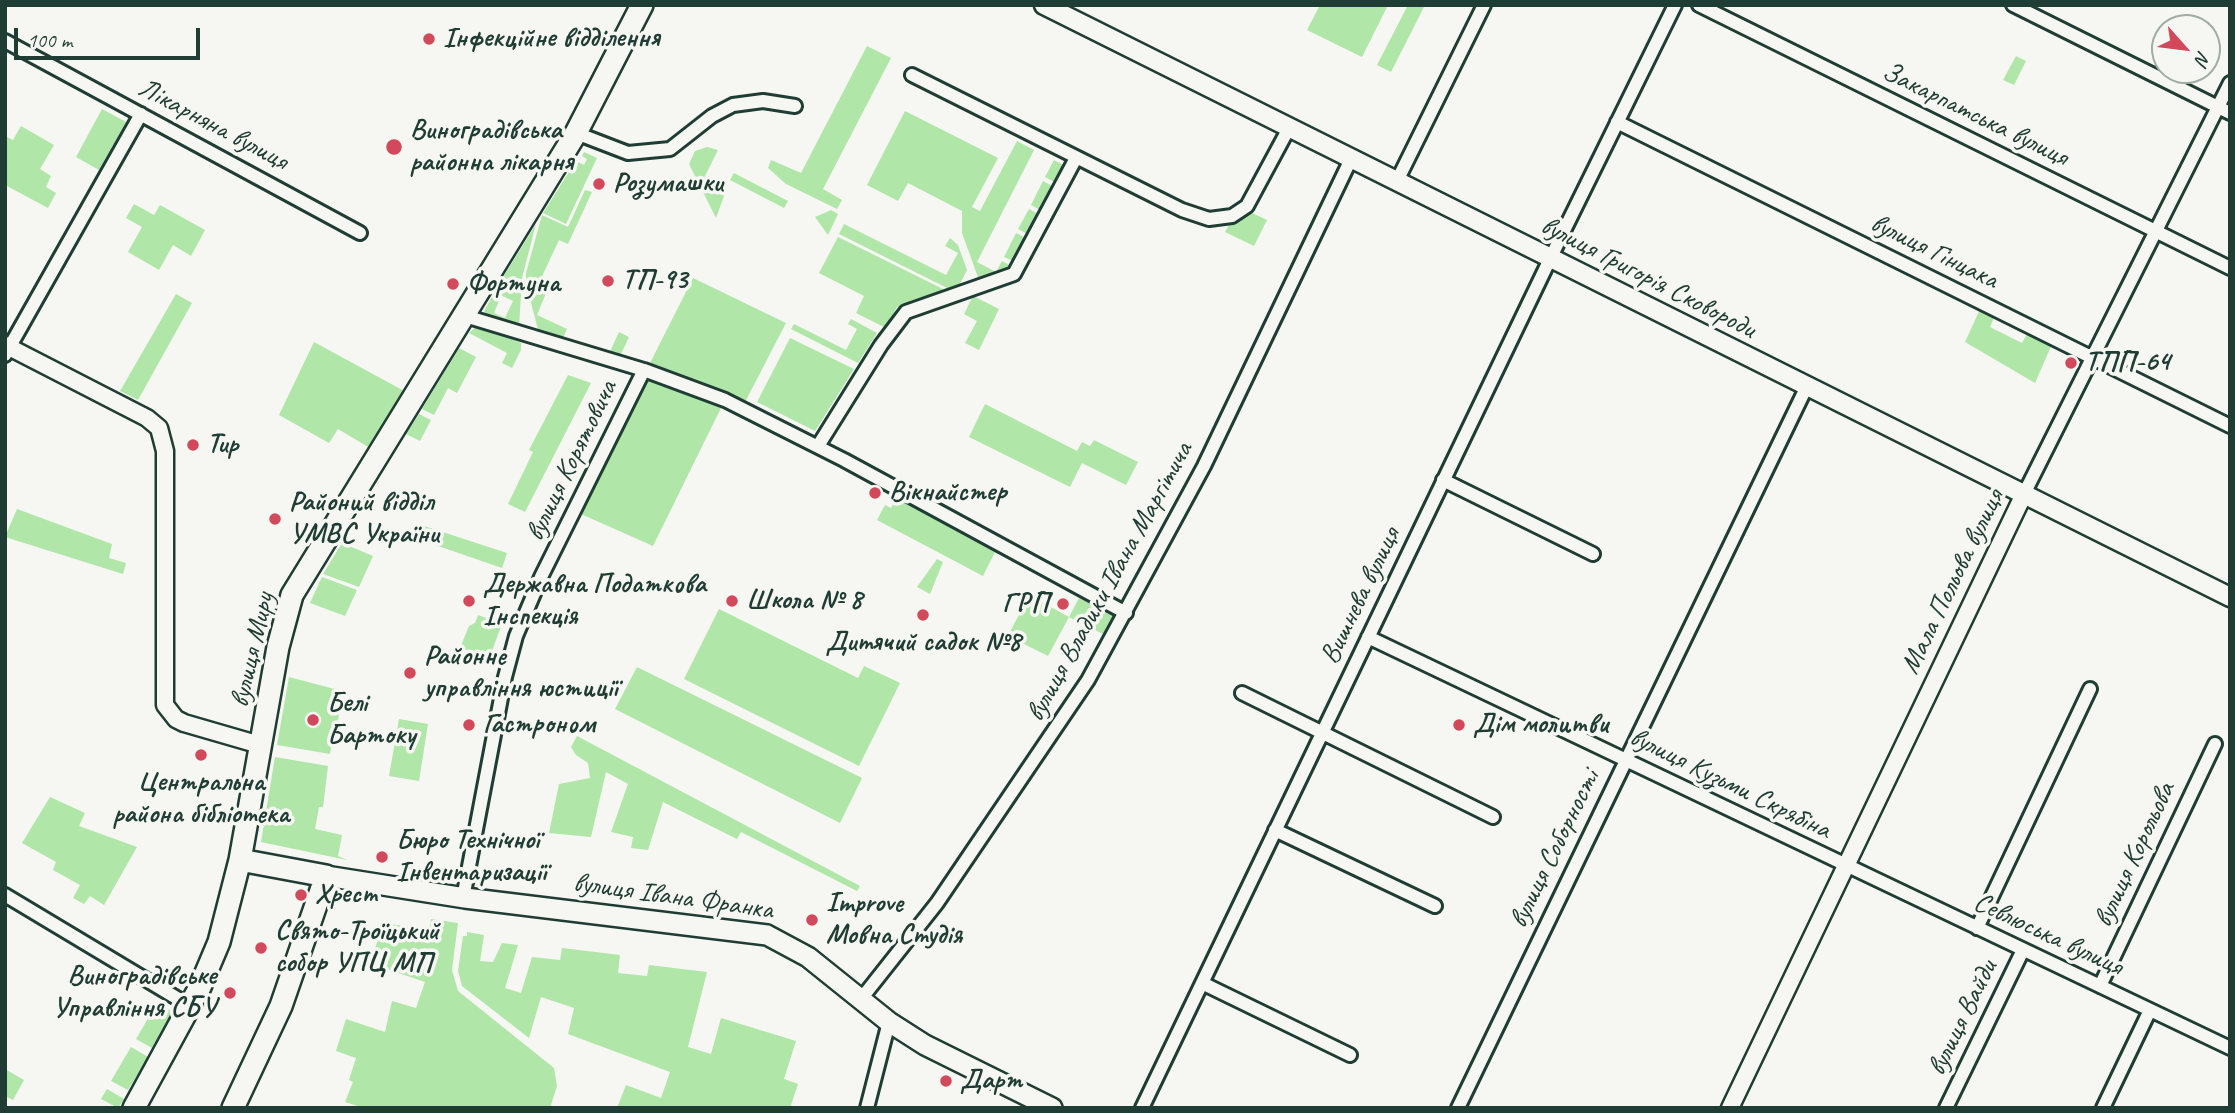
<!DOCTYPE html>
<meta charset="utf-8">
<style>
body{margin:0}
#map{position:relative;width:2235px;height:1113px;overflow:hidden;background:#f6f6f2;font-family:Caveat,sans-serif}
canvas{display:block}
.frame{position:absolute;inset:0;border:7px solid #1f3d34;pointer-events:none}
.north{position:absolute;left:2151px;top:14px;width:70px;height:70px;box-sizing:border-box;background:#f6f6f2;border:2px solid #a0aca6;border-radius:50%;rotate:118deg;font-size:19px;font-weight:700;line-height:28px;text-align:center;color:#1f3d34}
.north::after{content:'';display:block;margin:auto;width:24px;height:32px;background:#d1495b;clip-path:polygon(50% 0,100% 100%,50% 72%,0 100%)}
.scale{position:absolute;left:14px;top:28px;width:186px;height:32px;box-sizing:border-box;border:4px solid #1f3d34;border-top:0;padding-left:9px;font-size:21px;line-height:24px;white-space:nowrap;color:#1f3d34;-webkit-text-stroke:5px #f6f6f2;paint-order:stroke}
</style>
<div id="map">
<canvas width="2235" height="1113"></canvas>
<div class="frame"></div>
<div class="north">N</div>
<div class="scale">100 m</div>
</div>
<script>
const g = document.querySelector('canvas').getContext('2d');
g.lineJoin = 'round';
function paint(path, color) { g.fillStyle = color; g.fill(path, 'evenodd'); }
const poly = rows => new Path2D(rows.map(r => 'M' + r).join(''));
function trace(path, color, width, dash) { g.strokeStyle = color; g.lineWidth = width; g.lineCap = dash ? 'butt' : 'round'; g.setLineDash(dash || []); g.stroke(path); }
function write(font, color, halo, rows, align = 'center') {
  g.font = font + ' Caveat,sans-serif'; g.lineWidth = 7; g.setLineDash([]); g.textBaseline = 'middle'; g.strokeStyle = halo; g.fillStyle = color; for (const [text, x, y, turn = 0] of rows) {
    g.save(); g.translate(x, y); g.rotate((+turn || 0) * Math.PI / 180); g.textAlign = isNaN(turn) ? turn : align; if (halo) g.strokeText(text, 0, 0); g.fillText(text, 0, 0); g.restore();
  }
}
const green = poly([
 [1320,5,1388,5,1362,57,1307,30],
 [1408,5,1425,5,1391,72,1377,65],
 [867,46,891,58,823,189,842,200,837,209,786,184,768,168,771,160,801,173],
 [2016,56,2026,61,2014,85,2003,80],
 [102,109,126,122,99,170,76,157],
 [905,111,998,158,972,207,980,211,1017,141,1034,150,977,262,996,272,1002,261,1013,267,1011,270,979,280,962,233,962,211,908,183,898,201,867,185],
 [21,126,54,145,40,169,51,176,46,187,56,193,48,208,5,185,5,136,13,140],
 [707,147,718,150,702,182,725,193,716,218,689,164,695,151],
 [584,152,597,158,566,224,543,213,576,161,584,165,587,159,582,156],
 [1054,160,1065,166,1056,183,1045,177],
 [734,173,788,201,784,208,730,180],
 [1043,181,1054,187,1042,211,1031,205],
 [585,190,592,192,568,244,559,240,537,287,547,291,537,315,567,329,562,340,539,333,526,284,526,273,542,215,568,227],
 [134,204,154,215,160,205,205,230,191,256,173,245,159,270,128,252,142,227,126,218],
 [1029,209,1040,215,1029,235,1018,229],
 [831,210,838,214,828,235,815,217],
 [1250,212,1267,220,1254,246,1225,232,1230,223],
 [536,224,522,278,519,327,488,317,484,311,492,297,499,301,494,313,505,318,513,301,494,292],
 [844,224,946,275,958,253,945,246,950,238,958,245,967,270,957,290,953,291,839,234],
 [1016,233,1028,239,1015,262,1004,257],
 [838,237,949,292,924,301,922,297,910,301,911,305,897,307,886,328,856,313,864,296,819,273],
 [693,278,786,323,743,406,647,369],
 [176,294,192,303,138,400,120,391],
 [973,296,999,309,979,350,965,343,977,321,964,314],
 [1981,307,1995,315,1990,327,2022,343,2028,332,2052,344,2035,383,1965,342],
 [851,319,877,333,858,363,791,329,794,324,846,350,857,329,848,324],
 [478,325,521,343,521,350,512,368,502,363,507,353,469,333],
 [619,332,629,337,619,358,609,354],
 [790,338,854,369,815,431,757,402],
 [314,342,406,392,370,448,338,429,329,443,279,415],
 [459,348,476,357,457,393,448,388,434,415,422,409],
 [568,375,591,383,525,512,508,504,533,452,529,450],
 [649,378,721,408,653,546,581,514],
 [985,404,1077,451,1082,442,1090,446,1094,440,1138,462,1126,485,1082,463,1070,487,969,437],
 [419,414,431,420,420,441,406,434],
 [897,496,996,550,983,576,877,520,885,505,891,508],
 [17,509,112,544,109,558,126,563,123,574,5,537],
 [421,525,507,553,502,568,415,538],
 [342,543,373,556,359,587,323,574],
 [937,559,943,562,930,594,917,587],
 [322,577,357,590,345,616,310,603],
 [1029,595,1069,617,1079,598,1113,616,1103,634,1069,617,1048,656,1008,636],
 [719,609,858,678,864,666,900,683,859,766,684,679],
 [478,615,502,624,487,664,465,658,467,650,460,648,469,626,475,623],
 [637,667,862,778,840,823,615,709],
 [289,677,342,691,335,744,332,743,330,754,277,745],
 [399,719,428,724,419,781,389,776],
 [577,736,860,886,857,891,741,832,737,839,663,802,648,850,631,848,633,837,611,832,628,784,606,772,591,837,549,833,559,784,590,778,588,763,576,755,571,747],
 [275,757,328,766,323,807,319,807,315,829,342,835,338,856,347,860,261,842],
 [50,797,85,813,79,826,137,847,104,905,90,896,84,904,73,898,80,885,53,870,56,862,22,843],
 [431,919,458,923,452,970,458,991,554,1068,557,1086,550,1108,364,1108,345,1102,353,1082,349,1080,356,1058,336,1051,346,1019,385,1032,392,1001,416,1008,425,982,369,963,380,935,387,937,389,924,429,929],
 [467,932,484,935,480,961,493,962,502,943,518,945,505,988,521,993,532,957,560,960,562,948,620,955,618,973,647,976,649,965,707,972,688,1047,711,1054,721,1018,796,1041,784,1079,798,1084,790,1108,617,1108,626,1085,661,1098,670,1072,568,1034,574,1008,541,997,529,1038,462,986,458,971,463,936,467,936],
 [157,1003,173,1012,152,1048,136,1039],
 [131,1047,148,1057,128,1090,111,1081],
 [5,1069,24,1080,13,1100,5,1096],
 [107,1089,124,1099,118,1108,101,1099]
]);
const minor = poly([
 [1699,5,2230,268],
 [2013,5,2230,113],
 [5,41,360,233],
 [912,75,1182,210,1209,219,1232,216,1247,206,1289,128],
 [1617,122,2230,426],
 [576,133,628,153,670,149,712,116,733,105,763,101,795,106],
 [1397,181,1484,5],
 [465,316,644,370,725,400,844,460,1126,613],
 [5,355,141,114],
 [818,446,881,345,906,312,1014,274,1076,158],
 [1443,480,1593,554],
 [2024,494,2230,83],
 [1368,637,2230,1048],
 [1242,693,1493,817],
 [1275,830,1435,906],
 [5,895,190,1006],
 [463,898,505,677,516,636,541,577,644,370],
 [1977,928,2090,689],
 [1202,983,1350,1055],
 [2100,986,2215,744],
 [861,999,937,903,1088,680,1204,466,1351,159],
 [867,1108,889,1022],
 [1142,1108,1550,259,1675,5],
 [1458,1108,1807,386],
 [1946,1108,2023,950],
 [2103,1108,2150,1010]
]);
const tertiary = poly([
 [5,345,147,418,159,428,165,451,165,705,176,719,184,723,260,745],
 [1730,1108,2024,494]
]);
const secondary = poly([
 [1044,5,2230,597]
]);
const primary = poly([
 [326,876,465,898,767,935,808,957,889,1022,925,1045,1052,1108]
]);
const trunk = poly([
 [134,1108,200,987,219,942,240,860,278,647,292,595,576,133,642,5],
 [233,1108,281,1006,326,876,240,860]
]);
const markers = [
 [429,39,7,"#d1495b"],
 [394,147,9,"#d1495b"],
 [599,184,7,"#d1495b"],
 [608,281,7,"#d1495b"],
 [453,284,7,"#d1495b"],
 [2071,363,7,"#d1495b"],
 [193,445,7,"#d1495b"],
 [875,493,7,"#d1495b"],
 [275,519,7,"#d1495b"],
 [469,601,7,"#d1495b"],
 [732,601,7,"#d1495b"],
 [1063,604,7,"#d1495b"],
 [923,615,7,"#d1495b"],
 [410,673,7,"#d1495b"],
 [313,720,7,"#d1495b"],
 [469,725,7,"#d1495b"],
 [1459,725,7,"#d1495b"],
 [201,755,7,"#d1495b"],
 [382,857,7,"#d1495b"],
 [301,895,7,"#d1495b"],
 [812,920,7,"#d1495b"],
 [261,948,7,"#d1495b"],
 [230,993,7,"#d1495b"],
 [946,1081,7,"#d1495b"]
];
const poiNames = [
 ["Інфекційне відділення",443,39],
 ["Виноградівська",410,131],
 ["районна лікарня",410,163],
 ["Розумашки",613,184],
 ["ТП-93",622,281],
 ["Фортуна",467,284],
 ["ТПП-64",2085,363],
 ["Тир",207,445],
 ["Вікнайстер",889,493],
 ["Районий відділ",289,503],
 ["УМВС України",289,535],
 ["Державна Податкова",483,585],
 ["Інспекція",483,617],
 ["Школа № 8",746,601],
 ["ГРП",1049,604,"right"],
 ["Дитячий садок №8",923,643,"center"],
 ["Районне",424,657],
 ["управління юстиції",424,689],
 ["Белі",327,704],
 ["Бартоку",327,736],
 ["Гастроном",483,725],
 ["Дім молитви",1473,725],
 ["Центральна",201,783,"center"],
 ["района бібліотека",201,815,"center"],
 ["Бюро Технічної",396,841],
 ["Інвентаризації",396,873],
 ["Хрест",315,895],
 ["Improve",826,904],
 ["Мовна Студія",826,936],
 ["Свято-Троїцький",275,932],
 ["собор УПЦ МП",275,964],
 ["Виноградівське",216,977,"right"],
 ["Управління СБУ",216,1009,"right"],
 ["Дарт",960,1081]
];
const streetNames = [
 ["Закарпатська вулиця",1975,115,26],
 ["Лікарняна вулиця",213,125,28],
 ["вулиця Гінцака",1934,252,26],
 ["вулиця Григорія Сковороди",1648,278,27],
 ["вулиця Корятовича",572,461,-64],
 ["вулиця Владики Івана Маргітича",1110,582,-61],
 ["Мала Польова вулиця",1953,582,-64],
 ["Вишнева вулиця",1361,596,-64],
 ["вулиця Миру",253,650,-77],
 ["вулиця Кузьми Скрябіна",1730,784,26],
 ["вулиця Соборності",1555,849,-64],
 ["вулиця Корольова",2135,855,-65],
 ["вулиця Івана Франка",673,897,8],
 ["Севлюська вулиця",2048,935,25],
 ["вулиця Вайди",1963,1018,-64]
];
paint(green, '#b0e6a8');
trace(minor, '#1f3d34', 18);
trace(tertiary, '#1f3d34', 21);
trace(secondary, '#1f3d34', 23);
trace(primary, '#1f3d34', 24);
trace(trunk, '#1f3d34', 26);
trace(minor, '#f6f6f2', 12);
trace(tertiary, '#f6f6f2', 16);
trace(secondary, '#f6f6f2', 18);
trace(primary, '#f6f6f2', 19);
trace(trunk, '#f6f6f2', 21);
for (const [x, y, r, color] of markers) { const dot = new Path2D(); dot.arc(x, y, r, 0, 2 * Math.PI); g.fillStyle = color; g.fill(dot); trace(dot, '#f6f6f2', 2.5); }
write('bold 28px', '#1f3d34', '#f6f6f2', poiNames, 'left');
write('28px', '#1f3d34', '#f6f6f2', streetNames);
</script>
